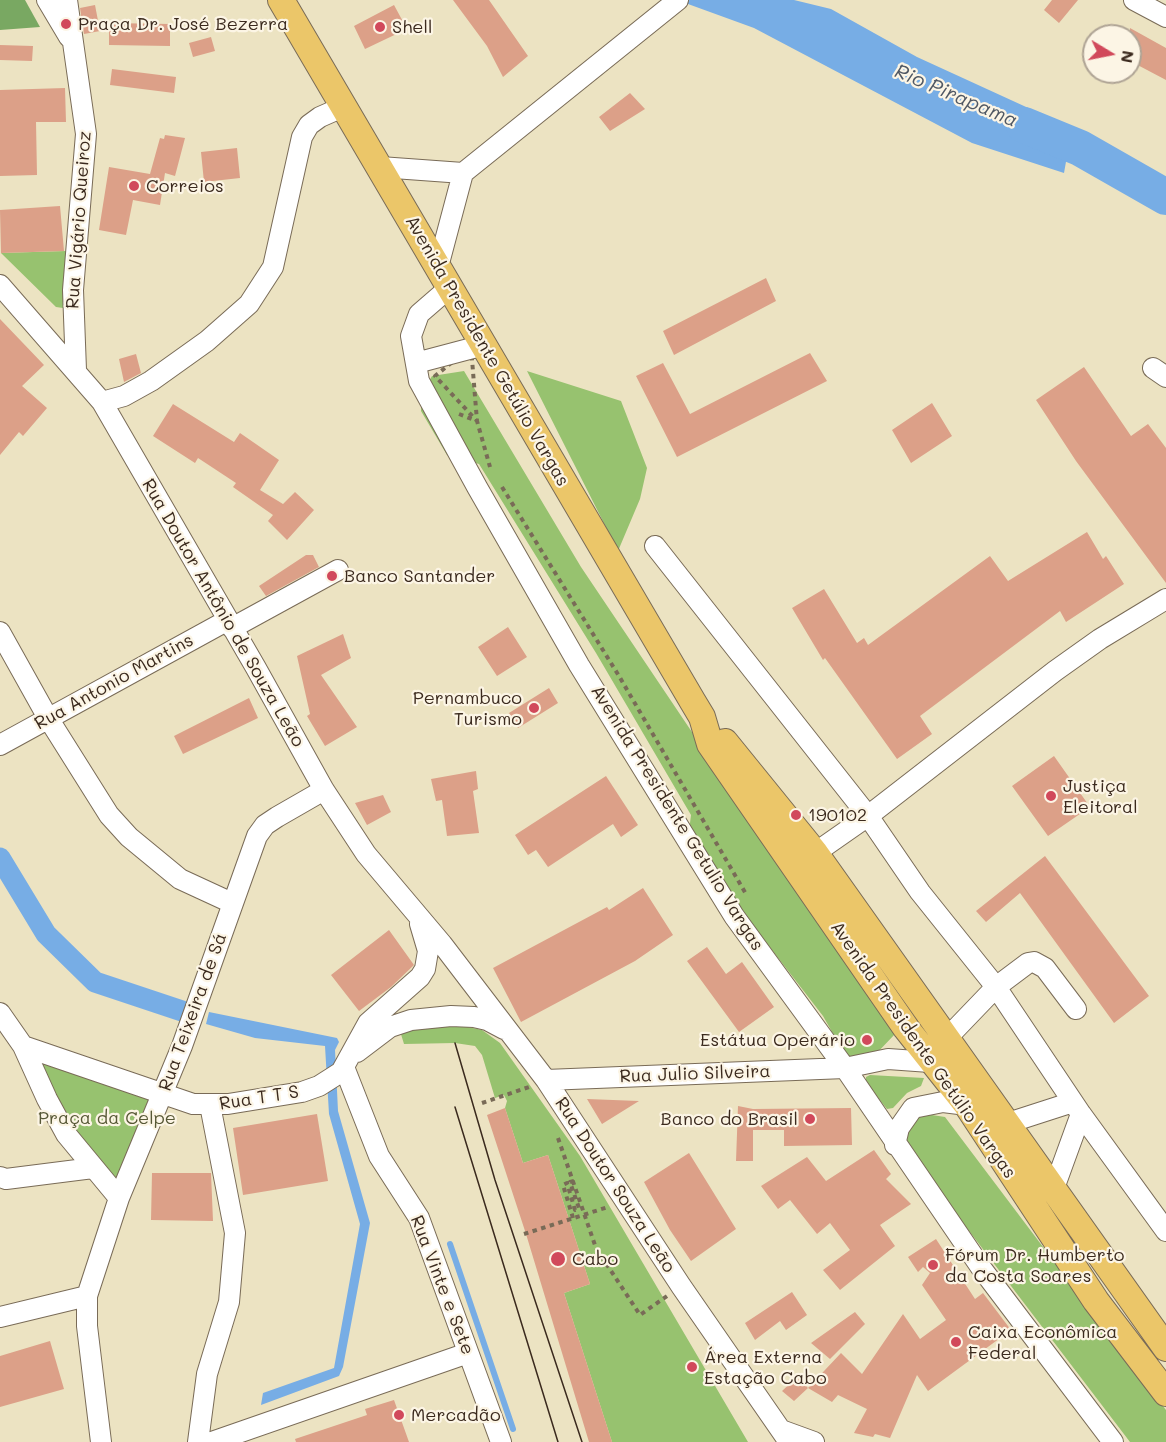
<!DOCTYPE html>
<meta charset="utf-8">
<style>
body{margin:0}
#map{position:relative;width:1166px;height:1442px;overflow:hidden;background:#ece3c2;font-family:Mali,sans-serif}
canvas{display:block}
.north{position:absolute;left:1082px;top:24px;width:60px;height:60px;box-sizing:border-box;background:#fcf5e5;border:2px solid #afa495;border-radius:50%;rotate:100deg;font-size:16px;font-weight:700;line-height:24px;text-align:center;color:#3b2a1e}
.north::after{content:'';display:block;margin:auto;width:21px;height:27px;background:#d1495b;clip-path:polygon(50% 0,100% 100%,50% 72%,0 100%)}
</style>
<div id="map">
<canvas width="1166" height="1442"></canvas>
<div class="north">N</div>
</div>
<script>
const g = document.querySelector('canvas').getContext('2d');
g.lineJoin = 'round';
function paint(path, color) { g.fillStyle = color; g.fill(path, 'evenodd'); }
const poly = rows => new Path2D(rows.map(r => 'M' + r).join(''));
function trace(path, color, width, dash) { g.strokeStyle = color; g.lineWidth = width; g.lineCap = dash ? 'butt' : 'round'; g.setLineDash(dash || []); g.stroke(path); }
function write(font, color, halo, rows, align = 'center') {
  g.font = font + ' Mali,sans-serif'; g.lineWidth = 4.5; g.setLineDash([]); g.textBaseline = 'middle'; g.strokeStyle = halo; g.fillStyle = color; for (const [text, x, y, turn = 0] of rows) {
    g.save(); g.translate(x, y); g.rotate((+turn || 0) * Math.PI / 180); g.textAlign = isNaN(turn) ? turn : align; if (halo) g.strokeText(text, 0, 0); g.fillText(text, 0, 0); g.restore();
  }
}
const green = poly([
 [66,251,63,308,56,307,1,253],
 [464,371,581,567,895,1034,875,1055,848,1060,823,1016,765,941,745,936,688,839,691,815,596,653,479,464,447,455,421,411,421,395,432,376],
 [527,371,621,401,647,468,640,499,618,551],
 [463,1026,482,1030,500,1043,580,1156,748,1442,612,1442,564,1293,590,1284,548,1155,523,1163,505,1108,507,1101,504,1095,495,1098,482,1055,475,1046,455,1043,404,1044,400,1031,421,1027],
 [23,1046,164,1092,119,1198,69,1138],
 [870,1075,924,1078,921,1086,907,1093,893,1108,887,1109,866,1083,866,1077],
 [932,1115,945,1117,1166,1410,1166,1442,1130,1442,905,1147,906,1127,918,1117]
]);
const forest = poly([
 [0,0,25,0,40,27,0,30]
]);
const water = poly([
 [677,0,794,0,831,9,917,57,1072,128,1064,173,972,143,754,28],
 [209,1012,337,1038,339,1042,335,1050,338,1111,370,1223,343,1367,339,1376,261,1405,263,1393,334,1368,360,1224,329,1114,325,1046,255,1038,206,1024]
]);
const stream = poly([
 [450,1244,513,1429]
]);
const canal = poly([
 [0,858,46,934,95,982,182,1011]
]);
const river = poly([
 [1024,125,1080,148,1166,197]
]);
const building = poly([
 [453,0,489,0,528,56,503,77,487,46],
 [1052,0,1078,0,1059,23,1044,10],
 [95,5,100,31,84,34,80,8],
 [394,5,407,29,365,49,354,26],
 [109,23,170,24,170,46,109,45],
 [1130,28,1166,48,1166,80,1130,61],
 [211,37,215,51,193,57,189,43],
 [0,45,33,46,32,61,0,60],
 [112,69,176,77,174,93,110,85],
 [65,88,66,122,36,122,37,175,0,176,0,90],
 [630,93,645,109,610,131,599,117],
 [165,135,185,138,175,176,165,173,160,205,133,200,126,235,99,230,109,167,150,174,160,138,164,139],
 [237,148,240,178,204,182,201,152],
 [60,206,64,251,1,253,0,210],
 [766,278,776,301,674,355,663,331],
 [0,319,44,365,22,386,47,408,23,436,19,432,0,455],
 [810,353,827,381,677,457,636,376,663,363,690,414],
 [136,354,141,373,124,382,119,359],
 [1084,367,1131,436,1148,424,1166,448,1166,583,1076,461,1036,400],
 [932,403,952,436,911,463,892,430],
 [173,404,234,442,240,433,279,460,260,490,283,504,295,492,314,510,287,540,268,521,273,515,233,487,236,483,198,458,195,463,153,436],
 [1087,532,1103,559,1106,556,1124,584,1066,622,1060,611,920,716,932,734,897,759,825,658,823,660,792,608,824,589,857,643,864,638,868,645,990,556,1008,581],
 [306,555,313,555,319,567,266,596,259,586],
 [508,627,527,657,497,676,478,647],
 [343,634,351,658,321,675,357,727,325,746,307,716,310,714,297,656],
 [549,688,558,703,518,728,509,713],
 [249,698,258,718,183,754,174,736],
 [1054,756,1090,807,1048,836,1012,786],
 [476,771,478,789,473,791,479,833,447,836,442,800,436,801,431,779],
 [606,776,638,825,621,837,613,824,548,867,536,850,528,855,515,835],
 [383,795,391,812,367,825,355,803],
 [1045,856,1149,996,1114,1023,1020,893,986,922,976,911],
 [643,888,673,935,635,961,521,1022,493,968,607,907,609,910],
 [389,930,414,965,391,987,359,1011,331,975],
 [707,947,726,974,742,962,774,1007,739,1032,687,961],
 [587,1099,639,1101,602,1124],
 [738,1106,753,1109,851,1108,852,1145,784,1146,784,1130,753,1130,753,1161,736,1161],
 [505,1108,523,1163,548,1155,590,1284,564,1293,612,1442,589,1442,526,1234,487,1115],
 [317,1114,328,1181,243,1195,233,1128],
 [874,1150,891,1174,886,1179,911,1204,880,1225,895,1246,840,1290,823,1270,850,1250,830,1223,817,1234,790,1200,778,1209,761,1186,807,1157,826,1181],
 [689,1153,736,1229,691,1261,670,1230,644,1182],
 [152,1173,211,1173,213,1221,151,1220],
 [936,1239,975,1299,983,1293,1011,1330,928,1391,917,1375,890,1438,875,1434,873,1437,854,1433,867,1409,838,1395,832,1402,808,1388,841,1353,862,1374,903,1314,920,1339,946,1320,922,1285,930,1273,923,1267,918,1272,908,1257],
 [792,1292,807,1315,786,1330,780,1321,755,1340,745,1323],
 [855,1312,865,1324,830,1359,811,1343],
 [50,1341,64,1389,0,1407,0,1356],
 [797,1377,808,1388,794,1401,782,1391],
 [394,1400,409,1442,296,1442,295,1439,367,1415,365,1409]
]);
const path = poly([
 [471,347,477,421,435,376,471,347],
 [459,414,477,421,490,467],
 [502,487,619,676,746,894],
 [482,1103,529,1087],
 [558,1138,596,1248,640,1315,667,1296],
 [573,1218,563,1185,567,1183,575,1210,579,1208,570,1182,574,1181],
 [524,1234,608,1207]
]);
const minor = poly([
 [47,0,69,37],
 [67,0,86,134,73,290,76,370],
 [1134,0,1166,17],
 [380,167,463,173,678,0],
 [438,267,463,173],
 [0,285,102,402,256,668,324,790,366,854,442,944,546,1080,681,1286,789,1442],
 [449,288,419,314,411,336,419,381,477,487,579,665,734,916,845,1068,982,1269,1113,1442],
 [416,363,484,345],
 [1153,368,1166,377],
 [102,402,124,396,151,381,207,341,249,304,273,267,302,137,309,125,320,117,345,106],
 [655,546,868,816,920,892,996,987,1081,1114,1166,1231],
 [232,628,338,570],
 [0,632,48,718,109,815,129,837,180,879,232,903],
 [0,745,228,620],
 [815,853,868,816,1055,671,1100,639,1166,599],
 [0,1013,23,1046,47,1099,66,1134,119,1198],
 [947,1038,996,987,1028,963,1034,962,1045,968,1076,1009],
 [23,1046,193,1104,228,1104,302,1092,319,1086,341,1072,368,1023,420,977,425,969,428,951,420,924],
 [357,1052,390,1027,411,1020,451,1016,474,1017,487,1020,504,1029],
 [344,1067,379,1156,419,1218,501,1442],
 [546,1080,845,1068,888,1059,930,1062,940,1065],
 [1008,1123,1073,1102],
 [895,1145,899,1128,913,1108,943,1102,967,1105],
 [0,1177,6,1179,93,1168],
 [1053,1191,1081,1114],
 [0,1317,87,1296],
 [781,1430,814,1442],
 [101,1442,87,1326,87,1296,119,1198,182,1046,257,836,265,825,277,817,324,790],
 [198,1442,207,1374,229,1302,235,1233,210,1105],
 [212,1442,468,1353]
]);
const major = poly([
 [281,0,693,702,702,717,710,744,906,1028,967,1105,1096,1301,1166,1393],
 [725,742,815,853,1166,1348]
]);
const tram = poly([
 [455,1043,495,1180,582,1442],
 [455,1107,558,1442]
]);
const markers = [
 [66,24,6,"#d1495b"],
 [380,27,6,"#d1495b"],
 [134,186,6,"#d1495b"],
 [332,576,6,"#d1495b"],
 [534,708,6,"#d1495b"],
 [1051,796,6,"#d1495b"],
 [796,815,6,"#d1495b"],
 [867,1040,6,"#d1495b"],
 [810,1119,6,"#d1495b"],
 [558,1259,8,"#d1495b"],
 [933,1265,6,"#d1495b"],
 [956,1342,6,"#d1495b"],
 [692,1367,6,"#d1495b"],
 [399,1415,6,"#d1495b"]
];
const poiNames = [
 ["Praça Dr. José Bezerra",78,24],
 ["Shell",392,27],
 ["Correios",146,186],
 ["Banco Santander",344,576],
 ["Pernambuco",522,698,"right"],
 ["Turismo",522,719,"right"],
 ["Justiça",1063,786],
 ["Eleitoral",1063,807],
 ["190102",808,815],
 ["Estátua Operário",855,1040,"right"],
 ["Banco do Brasil",798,1119,"right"],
 ["Fórum Dr. Humberto",945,1255],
 ["da Costa Soares",945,1276],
 ["Cabo",572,1259],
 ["Caixa Econômica",968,1332],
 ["Federal",968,1353],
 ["Área Externa",704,1357],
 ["Estação Cabo",704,1378],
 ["Mercadão",411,1415]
];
const streetNames = [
 ["Rua Vigário Queiroz",79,220,-86],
 ["Avenida Presidente Getúlio Vargas",487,351,60],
 ["Rua Doutor Antônio de Souza Leão",223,613,60],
 ["Rua Antonio Martins",114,682,-29],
 ["Avenida Presidente Getulio Vargas",677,818,58],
 ["Rua Teixeira de Sá",193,1012,-70],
 ["Avenida Presidente Getúlio Vargas",923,1050,55],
 ["Rua Julio Silveira",695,1074,-2],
 ["Rua T T S",259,1098,-9],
 ["Rua Doutor Souza Leão",615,1185,57],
 ["Rua Vinte e Sete",442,1285,69]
];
const parkNames = [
 ["Praça da Celpe",107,1118]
];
const waterNames = [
 ["Rio Pirapama",956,96,23]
];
paint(green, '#97c26f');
paint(forest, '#79a862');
paint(water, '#77ade5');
trace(stream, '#77ade5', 6);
trace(canal, '#77ade5', 21);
trace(river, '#77ade5', 36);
paint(building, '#dca088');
trace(minor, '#796b57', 22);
trace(major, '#796b57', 28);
trace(path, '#796b57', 4, [4.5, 4.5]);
trace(minor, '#fff', 20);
trace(major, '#ebc669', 26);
trace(tram, '#3b2a1e', 1.5);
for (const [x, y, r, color] of markers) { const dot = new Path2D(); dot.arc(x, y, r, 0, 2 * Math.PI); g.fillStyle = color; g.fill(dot); trace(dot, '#fcf5e5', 2); }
write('18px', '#3b2a1e', '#fcf5e5', poiNames, 'left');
write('18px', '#3b2a1e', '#fcf5e5', streetNames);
write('18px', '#575836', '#fcf5e5', parkNames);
write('italic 20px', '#505864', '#fcf5e5', waterNames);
</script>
